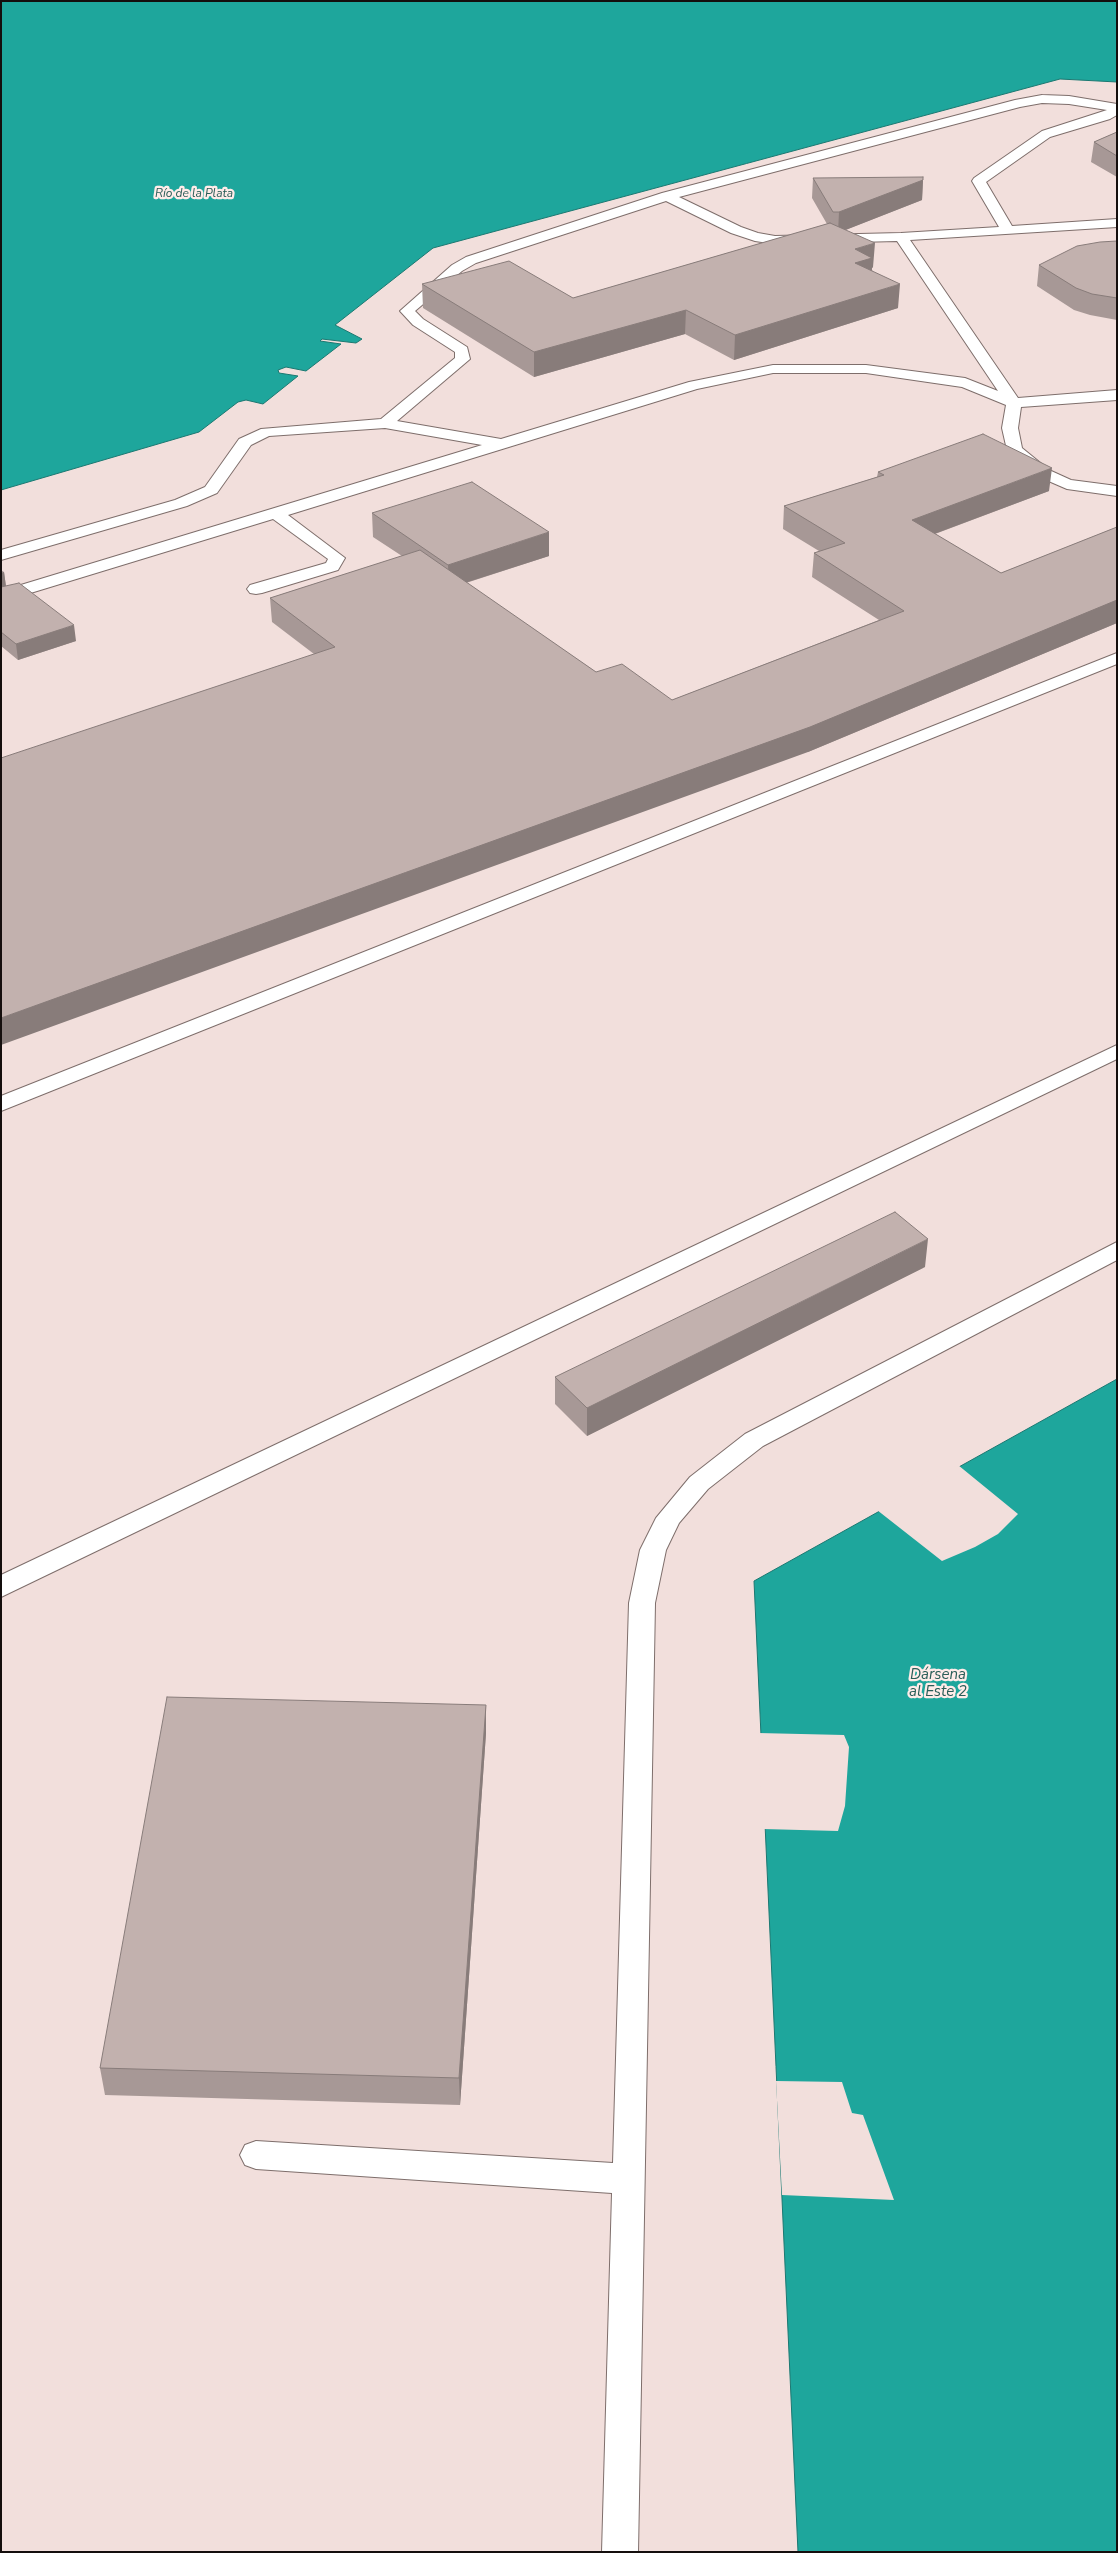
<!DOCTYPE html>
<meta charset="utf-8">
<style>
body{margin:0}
#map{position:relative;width:1118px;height:2553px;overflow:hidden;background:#f2dfdc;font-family:"Nunito Sans",sans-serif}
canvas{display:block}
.frame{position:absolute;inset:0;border:2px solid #140e0d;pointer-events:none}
</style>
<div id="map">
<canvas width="1118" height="2553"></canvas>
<div class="frame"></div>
</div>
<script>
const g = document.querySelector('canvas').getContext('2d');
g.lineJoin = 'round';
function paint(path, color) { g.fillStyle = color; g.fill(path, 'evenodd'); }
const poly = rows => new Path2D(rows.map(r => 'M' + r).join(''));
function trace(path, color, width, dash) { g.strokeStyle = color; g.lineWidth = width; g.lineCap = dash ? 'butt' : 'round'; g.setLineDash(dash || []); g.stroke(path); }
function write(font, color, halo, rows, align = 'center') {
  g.font = font + ' "Nunito Sans",sans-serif'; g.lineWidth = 4.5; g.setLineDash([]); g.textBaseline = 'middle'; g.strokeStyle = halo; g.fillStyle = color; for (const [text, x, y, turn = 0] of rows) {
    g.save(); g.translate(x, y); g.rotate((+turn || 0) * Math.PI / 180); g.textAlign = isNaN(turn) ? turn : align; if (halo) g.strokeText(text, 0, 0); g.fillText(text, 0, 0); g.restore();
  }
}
const water = poly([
 [1,1,1117,1,1117,82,1060,79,433,248,335,325,362,339,356,343,322,339,320,341,341,344,306,371,286,367,278,370,279,373,298,376,263,404,246,400,238,402,199,432,1,490,1,1],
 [1117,1379,1117,2552,798,2552,754,1581,1117,1379]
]);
const pier = poly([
 [958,1465,1018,1514,998,1534,975,1547,942,1561,877,1510],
 [758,1733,844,1735,849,1747,845,1806,838,1831,763,1829],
 [776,2081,842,2082,852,2113,863,2115,894,2200,782,2195]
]);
const service = poly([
 [1042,95,1069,96,1117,104,1117,115,1110,119,1050,137,986,182,1012,226,1117,219,1117,227,910,240,1018,398,1117,390,1117,400,1021,407,1018,428,1022,448,1049,470,1071,480,1117,486,1117,496,1067,489,1037,476,1007,450,1002,428,1006,405,962,387,866,373,773,373,697,389,288,515,345,558,338,570,262,593,256,594,250,593,247,589,250,585,326,563,328,559,273,519,1,602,1,591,482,445,385,428,269,436,251,445,217,493,187,506,1,560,1,550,175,500,205,487,239,439,261,429,381,419,455,358,455,352,413,325,400,311,452,265,466,257,662,193,1015,100,1042,95],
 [1042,103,1069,104,1107,110,1042,131,974,178,972,181,999,227,901,233,775,236,758,233,741,227,679,197,1020,107,1042,103],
 [666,201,731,233,755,241,775,244,897,241,998,391,965,378,866,365,773,365,689,382,501,439,397,421,470,359,467,347,423,319,415,311,462,271,476,263,666,201],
 [1117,653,1117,664,1,1111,1,1096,1117,653],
 [1117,1045,1117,1059,1,1597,1,1575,1117,1045],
 [1117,1242,1117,1260,763,1446,708,1489,679,1523,666,1550,655,1603,638,2552,602,2552,612,2193,256,2169,245,2165,240,2155,245,2145,256,2141,613,2163,629,1603,640,1550,656,1518,690,1477,745,1434,1117,1242]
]);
const wall = poly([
 [1117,132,1117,177,1091,162,1094,142],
 [813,178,923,180,922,200,845,230,873,267,872,268,872,270,898,308,734,360,685,334,534,377,423,308,422,284,573,298,827,224,812,198],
 [1117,241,1117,320,1090,315,1074,310,1037,286,1039,265],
 [878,472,1049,491,935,534,1001,573,1117,527,1117,623,808,752,314,654,272,622,270,598,402,556,373,537,372,513,549,556,466,583,596,672,672,700,879,620,812,577,814,553,819,551,783,529,784,506,877,477],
 [1,570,4,572,6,586,76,641,18,660,1,646],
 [925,1267,587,1436,555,1404,555,1377],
 [486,1705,486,1733,460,2105,105,2095,100,2068]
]);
const shadedWall = poly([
 [923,180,922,200,838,233,839,212],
 [875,243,873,267,872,268,871,281,853,287,855,249],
 [900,284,898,308,734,360,735,335],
 [686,310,685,334,534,377,534,352],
 [1052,468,1049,491,910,543,912,520],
 [549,532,549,556,449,588,448,565],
 [4,572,6,587,1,589,1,573],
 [1117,600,1117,623,808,752,1,1045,1,1018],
 [74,625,76,641,18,660,16,644],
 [928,1239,925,1267,587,1436,587,1408],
 [486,1705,486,1733,460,2105,459,2078]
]);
const building = poly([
 [1117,132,1117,156,1094,142,1117,132],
 [923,177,923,180,839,212,833,212,813,178,923,177],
 [830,223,875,243,855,249,872,258,855,263,900,284,735,335,686,310,534,352,422,284,509,261,573,298,830,223],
 [1117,241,1117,298,1092,294,1076,288,1039,265,1077,246,1100,242,1117,241],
 [983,434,1052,468,912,520,1001,573,1117,527,1117,600,810,727,1,1018,1,758,335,647,270,598,420,550,596,672,622,664,672,700,904,611,814,553,845,543,784,506,884,475,878,472,983,434],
 [472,482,549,532,448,565,372,513,472,482],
 [19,583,74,625,16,644,1,632,1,587,19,583],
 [895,1212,928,1239,587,1408,555,1377,895,1212],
 [167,1697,486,1705,459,2078,100,2068,167,1697]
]);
const farWaternames = [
 ["Río de la Plata",194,194]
];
const waterNames = [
 ["Dársena",938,1675],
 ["al Este 2",938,1692]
];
paint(water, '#1ea69c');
trace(water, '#1b7871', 1);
paint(pier, '#f2dfdc');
trace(service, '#7e6e6b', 2);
paint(service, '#fff');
paint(wall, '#a79896');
paint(shadedWall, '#887c7a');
paint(building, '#c2b1ae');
trace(building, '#887c7a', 1);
write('italic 12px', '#2a5d58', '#ffece9', farWaternames);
write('italic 15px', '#2a5d58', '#ffece9', waterNames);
</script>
